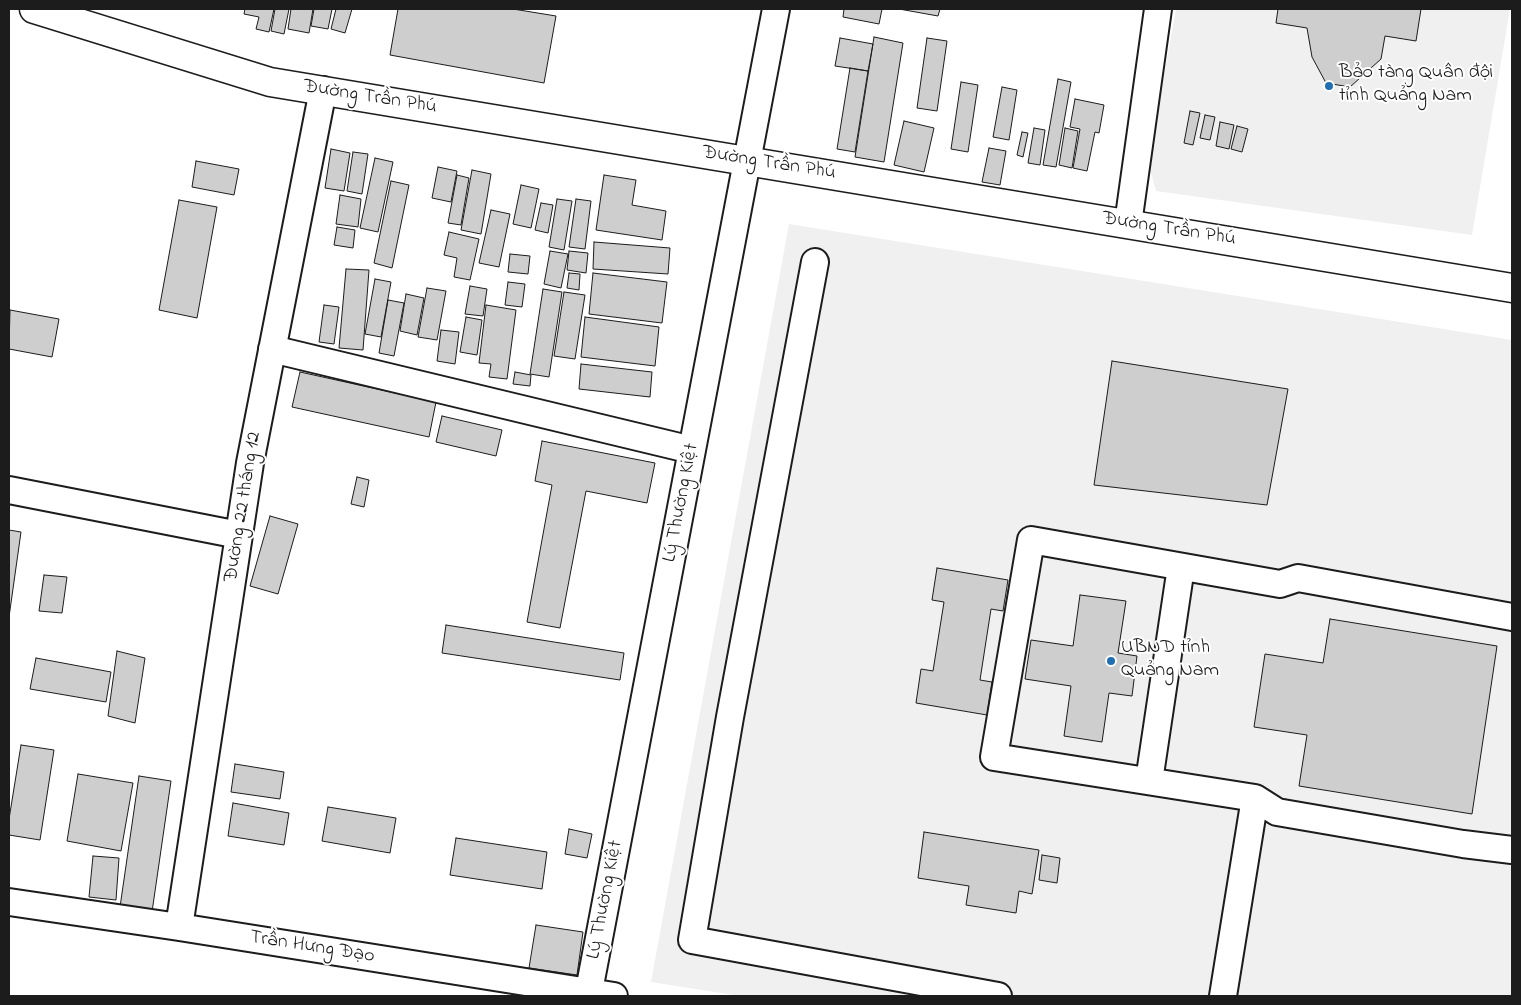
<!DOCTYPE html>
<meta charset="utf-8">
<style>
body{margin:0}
#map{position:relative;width:1521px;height:1005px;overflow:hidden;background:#fff;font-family:"Indie Flower",sans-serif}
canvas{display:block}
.frame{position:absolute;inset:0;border:10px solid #1c1c1c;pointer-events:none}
</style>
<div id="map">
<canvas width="1521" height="1005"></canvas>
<div class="frame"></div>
</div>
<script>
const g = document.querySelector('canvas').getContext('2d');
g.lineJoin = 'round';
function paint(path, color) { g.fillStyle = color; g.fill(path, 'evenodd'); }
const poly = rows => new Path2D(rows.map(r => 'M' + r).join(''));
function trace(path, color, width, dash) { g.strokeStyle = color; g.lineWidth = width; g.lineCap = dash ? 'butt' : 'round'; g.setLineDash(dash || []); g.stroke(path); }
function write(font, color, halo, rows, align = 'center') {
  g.font = font + ' "Indie Flower",sans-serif'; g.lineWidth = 4; g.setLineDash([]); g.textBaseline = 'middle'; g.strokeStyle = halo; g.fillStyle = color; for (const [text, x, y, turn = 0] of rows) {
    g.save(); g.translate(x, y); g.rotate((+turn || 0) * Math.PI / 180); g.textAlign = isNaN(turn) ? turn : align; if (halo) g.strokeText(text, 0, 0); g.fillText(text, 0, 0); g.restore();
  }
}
const built = poly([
 [1176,9,1510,9,1472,235,1156,191,1148,163],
 [789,224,1512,340,1512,996,740,996,651,982]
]);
const building = poly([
 [245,9,274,9,269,32,256,29,259,17,244,14,245,9],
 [275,9,289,9,284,34,271,31,275,9],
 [291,9,313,9,309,33,288,29,291,9],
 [314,9,332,9,328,29,311,26,314,9],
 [336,9,352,9,345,33,331,29,336,9],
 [398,9,513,9,556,16,544,83,390,55,398,9],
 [844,9,882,9,879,24,843,17,844,9],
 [899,9,940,9,938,16,899,9],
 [1278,9,1421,9,1416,41,1385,36,1381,59,1350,87,1326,83,1312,57,1307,28,1276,23,1278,9],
 [874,37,903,43,884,162,855,157,874,37],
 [840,38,873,44,868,71,835,66,840,38],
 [927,38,947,41,937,111,917,108,927,38],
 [850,68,868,71,855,152,837,149,850,68],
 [1058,79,1071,82,1056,167,1043,165,1058,79],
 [961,82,978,85,968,152,951,149,961,82],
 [1002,87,1017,90,1009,140,993,137,1002,87],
 [1075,99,1104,105,1099,133,1095,132,1087,171,1073,168,1080,129,1070,127,1075,99],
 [1190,111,1200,113,1193,145,1184,143,1190,111],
 [1205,115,1215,117,1210,140,1200,138,1205,115],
 [904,121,934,128,924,172,894,165,904,121],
 [1220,122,1234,125,1229,149,1216,146,1220,122],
 [1237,126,1248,129,1242,152,1231,149,1237,126],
 [1034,128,1045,130,1040,165,1028,163,1034,128],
 [1065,128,1078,131,1072,168,1059,165,1065,128],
 [1022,132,1028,133,1023,157,1017,155,1022,132],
 [989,148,1006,151,1000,185,982,182,989,148],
 [331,149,350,153,344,191,325,188,331,149],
 [353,152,368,154,362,194,347,191,353,152],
 [375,158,393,162,378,232,360,228,375,158],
 [196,161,239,169,234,195,192,187,196,161],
 [438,167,457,171,451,202,432,198,438,167],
 [472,170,491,174,481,234,461,230,472,170],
 [457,175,469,178,461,225,448,223,457,175],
 [604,175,636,180,632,205,666,211,662,240,596,230,604,175],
 [391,181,409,185,392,268,374,263,391,181],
 [521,185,539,189,531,228,513,224,521,185],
 [340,195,361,199,358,227,336,224,340,195],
 [557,199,572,201,564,250,549,247,557,199],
 [576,199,591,201,585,249,569,247,576,199],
 [179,200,217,207,197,318,159,310,179,200],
 [541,203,553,205,548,233,535,230,541,203],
 [491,210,510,214,499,267,479,263,491,210],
 [337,227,355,230,353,248,334,245,337,227],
 [449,232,479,239,470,280,454,277,457,258,444,255,449,232],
 [594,242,670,248,668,274,593,269,594,242],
 [550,251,568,254,561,288,544,284,550,251],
 [569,251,588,253,586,273,567,270,569,251],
 [510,254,530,256,528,274,508,272,510,254],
 [346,269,369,270,363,350,339,348,346,269],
 [569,273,580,274,579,290,567,288,569,273],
 [593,273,667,282,662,323,589,314,593,273],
 [375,279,391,282,381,337,365,334,375,279],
 [508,282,525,284,522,307,505,305,508,282],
 [470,286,487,289,483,316,465,314,470,286],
 [427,288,446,291,437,340,418,337,427,288],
 [543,289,562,292,549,377,530,374,543,289],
 [564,292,585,295,575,359,554,356,564,292],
 [406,294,424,298,417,335,400,331,406,294],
 [388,300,404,303,394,356,379,353,388,300],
 [324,305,339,307,334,344,319,342,324,305],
 [486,305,516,310,507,379,489,377,491,364,479,363,486,305],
 [10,310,59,319,52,357,9,349,10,310],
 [466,317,482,320,477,355,460,352,466,317],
 [585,317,659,327,655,366,581,357,585,317],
 [441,330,459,332,455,364,437,361,441,330],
 [1112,361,1288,389,1267,505,1094,485,1112,361],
 [581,364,652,372,650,397,579,389,581,364],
 [300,372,436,402,429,437,292,407,300,372],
 [515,372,531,375,530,386,513,384,515,372],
 [442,416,502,430,496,456,436,442,442,416],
 [542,441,655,463,647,503,586,491,560,628,527,622,552,485,535,481,542,441],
 [357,477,369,480,364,507,351,504,357,477],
 [270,516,298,524,278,594,250,586,270,516],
 [9,530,21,532,9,617,9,530],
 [937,568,1008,580,1003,611,991,609,980,680,992,682,987,715,916,703,921,669,933,671,944,602,932,600,937,568],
 [44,575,67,577,62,613,39,611,44,575],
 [1080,595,1126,601,1118,653,1137,656,1132,696,1109,693,1102,742,1064,736,1071,686,1025,679,1031,640,1073,646,1080,595],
 [1330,619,1497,646,1472,814,1299,786,1307,735,1254,727,1265,654,1323,663,1330,619],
 [446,625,624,653,620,680,442,653,446,625],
 [117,651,145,658,135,723,108,716,117,651],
 [36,658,111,672,106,702,30,689,36,658],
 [21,745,54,750,40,840,9,835,9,819,21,745],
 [235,764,284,772,280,799,231,792,235,764],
 [78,774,133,783,121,851,67,841,78,774],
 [139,776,171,781,152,912,120,907,139,776],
 [233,803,289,813,284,845,228,836,233,803],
 [328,807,396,818,390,853,322,841,328,807],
 [569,829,592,834,587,858,565,854,569,829],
 [924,832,1039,850,1032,894,1019,891,1016,913,966,905,969,886,918,878,924,832],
 [456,838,547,852,542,889,450,875,456,838],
 [1042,855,1060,858,1057,883,1039,880,1042,855],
 [93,856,119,858,116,900,89,897,93,856],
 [536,925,583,932,577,975,529,968,536,925]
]);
const minor = poly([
 [1128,224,1158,9],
 [815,262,730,717,692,940,998,996],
 [272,349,692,450],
 [9,490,239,535],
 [1512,617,1298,578,1280,584,1031,540,994,757,1255,798,1277,812,1463,844,1512,850],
 [1149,781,1181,567],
 [9,902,179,927,614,996],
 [179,927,250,463,323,90],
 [588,996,776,9],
 [1223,996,1255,798]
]);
const major = poly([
 [34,9,270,82,1512,288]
]);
const markers = [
 [1329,86,5,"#1f6fb2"],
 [1111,661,5,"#1f6fb2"]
];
const poiNames = [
 ["Bảo tàng Quân đội",1339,74],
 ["tỉnh Quảng Nam",1339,97],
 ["UBND tỉnh",1121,649],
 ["Quảng Nam",1121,672]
];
const streetNames = [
 ["Đường Trần Phú",370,98,9],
 ["Đường Trần Phú",769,164,9],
 ["Đường Trần Phú",1169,230,9],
 ["Lý Thường Kiệt",682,503,-79],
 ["Đường 22 tháng 12",244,507,-81],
 ["Lý Thường Kiệt",606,900,-79],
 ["Trần Hưng Đạo",312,948,9]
];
paint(built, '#f0f0f0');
paint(building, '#cecece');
trace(building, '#1c1c1c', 1);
trace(minor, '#1c1c1c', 30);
trace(major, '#1c1c1c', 31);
trace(minor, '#fff', 26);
trace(major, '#fff', 28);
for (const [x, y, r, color] of markers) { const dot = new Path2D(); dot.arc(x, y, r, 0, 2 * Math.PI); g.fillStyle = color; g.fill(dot); trace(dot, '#fff', 2); }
write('20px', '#1c1c1c', '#fff', poiNames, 'left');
write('20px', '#1c1c1c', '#fff', streetNames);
</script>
